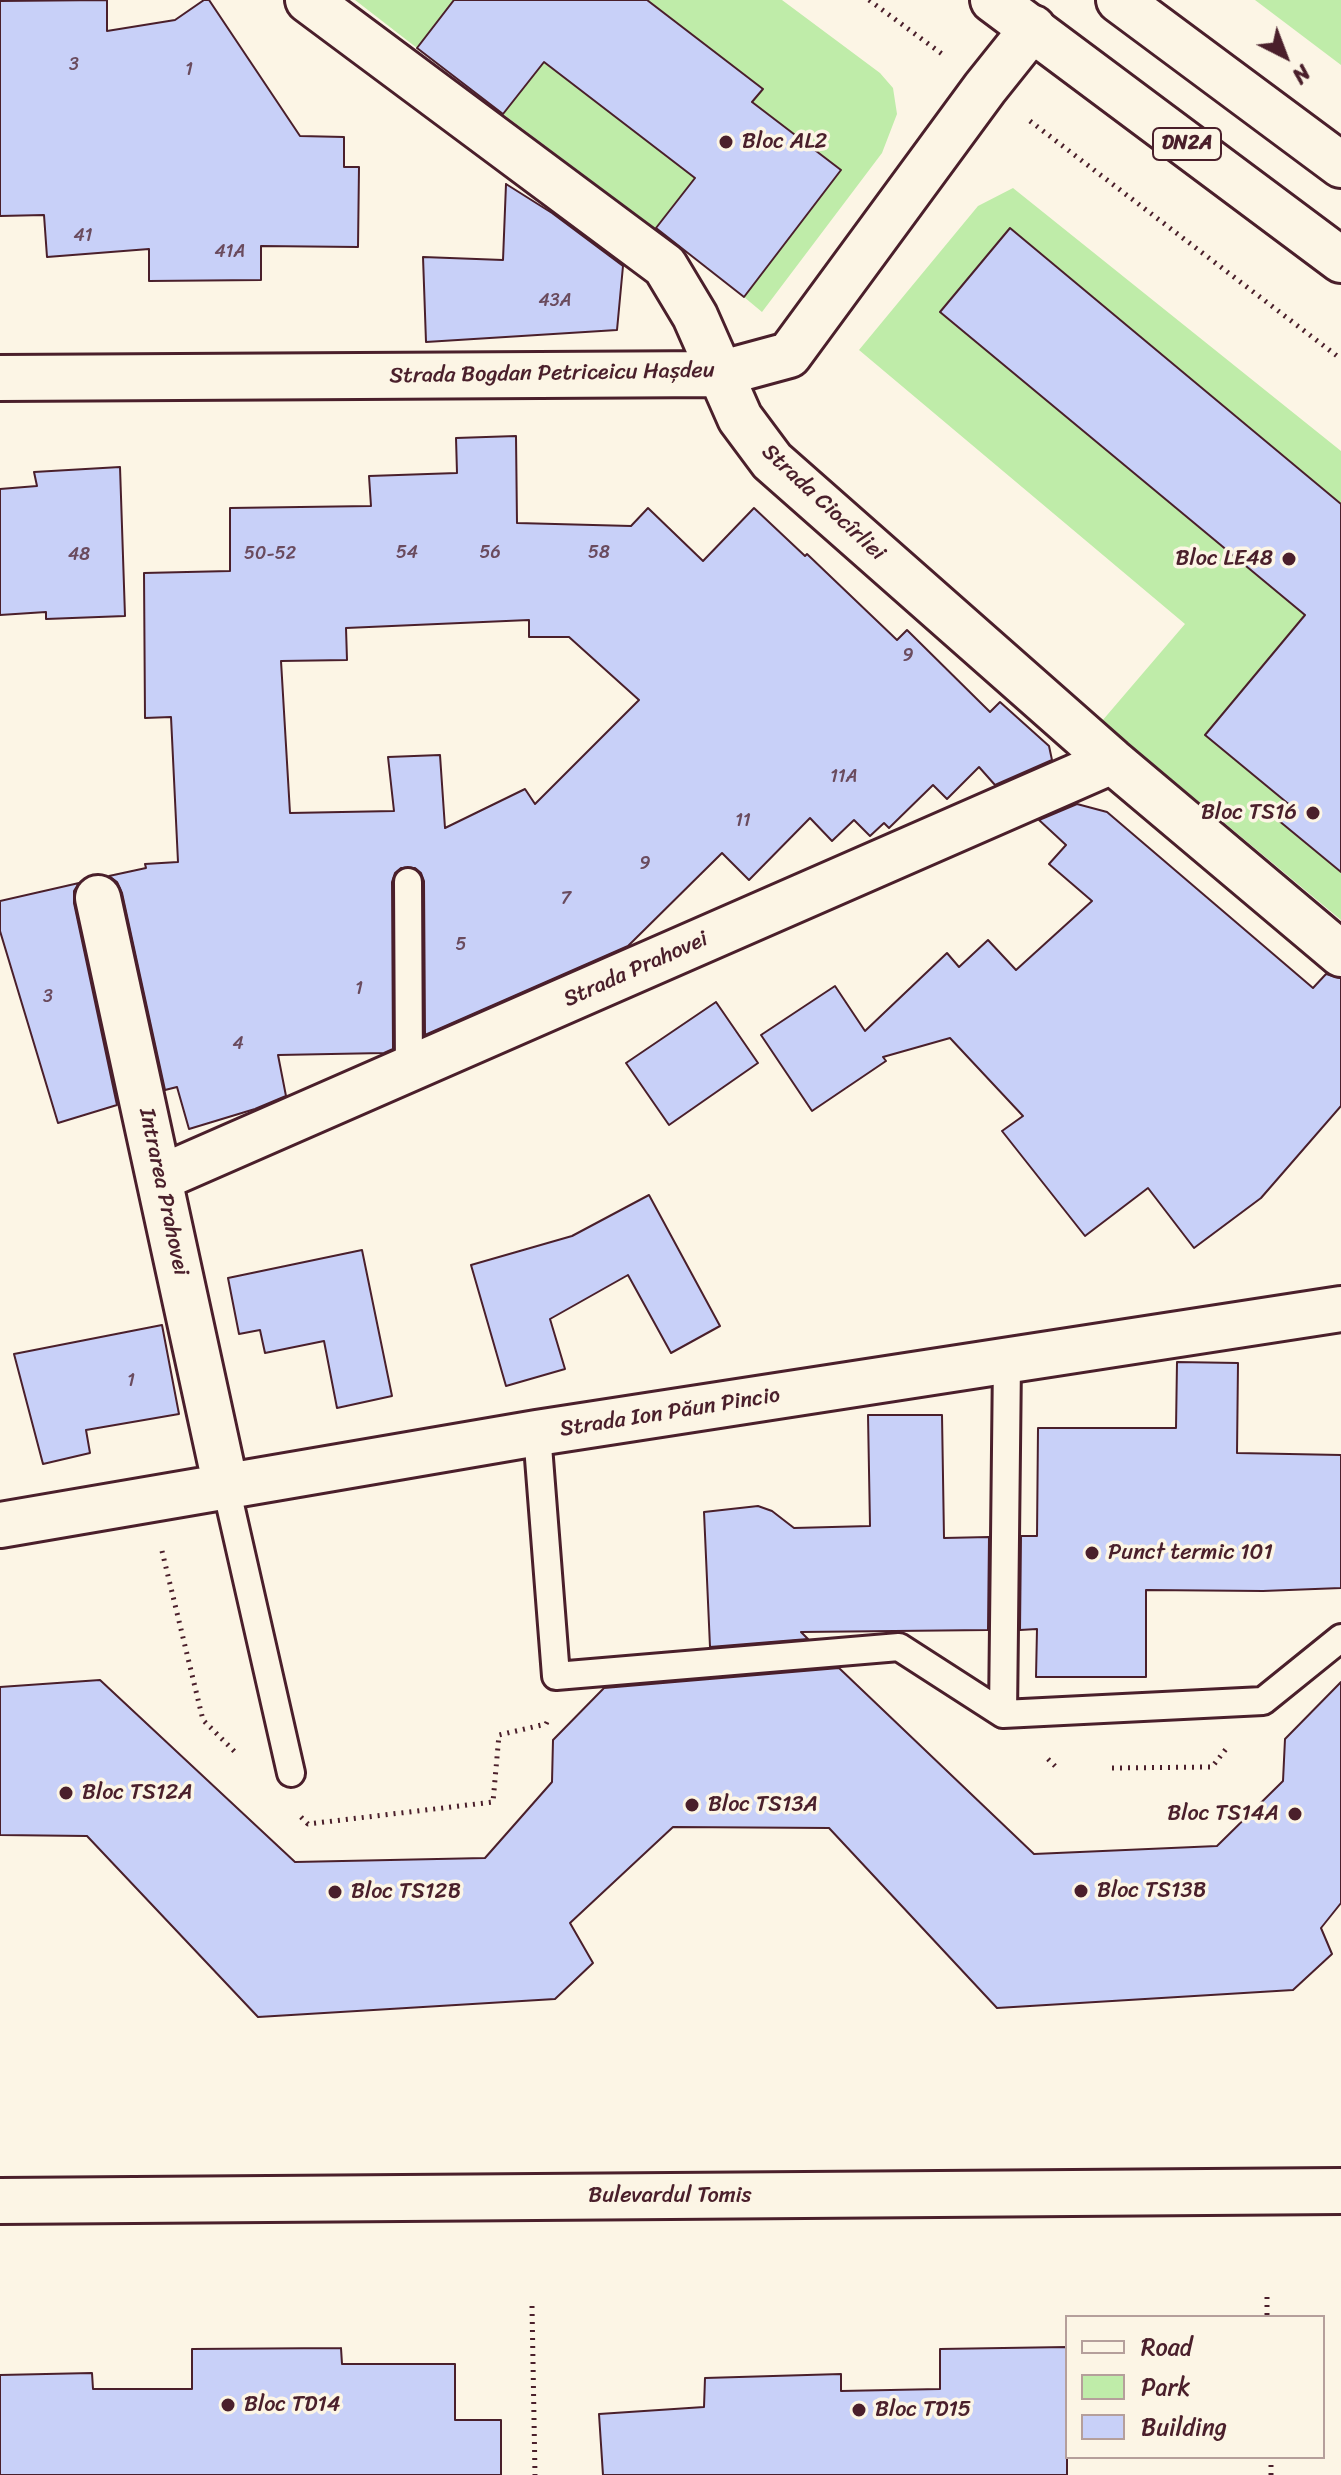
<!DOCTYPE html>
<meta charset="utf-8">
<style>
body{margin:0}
#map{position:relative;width:1341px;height:2475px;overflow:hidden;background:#fcf5e5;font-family:Sriracha,sans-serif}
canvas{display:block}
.legend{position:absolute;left:1065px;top:2315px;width:260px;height:144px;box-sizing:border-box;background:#fcf5e5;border:2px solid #b59f9b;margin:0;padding:10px 14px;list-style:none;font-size:24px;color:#4a1f2b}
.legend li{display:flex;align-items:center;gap:16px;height:40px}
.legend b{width:40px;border:2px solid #b59f9b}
.north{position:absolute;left:1245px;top:16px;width:80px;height:80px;-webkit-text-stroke:6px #fcf5e5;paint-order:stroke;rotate:138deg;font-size:22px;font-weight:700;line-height:32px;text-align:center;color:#4a1f2b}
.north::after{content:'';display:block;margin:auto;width:28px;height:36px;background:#4a1f2b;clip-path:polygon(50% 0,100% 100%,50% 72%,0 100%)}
</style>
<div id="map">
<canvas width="1341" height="2475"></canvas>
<ul class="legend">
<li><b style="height:10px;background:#fcf5e5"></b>Road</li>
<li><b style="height:22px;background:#bfeca9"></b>Park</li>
<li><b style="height:22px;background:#c8d0f8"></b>Building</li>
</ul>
<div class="north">N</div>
</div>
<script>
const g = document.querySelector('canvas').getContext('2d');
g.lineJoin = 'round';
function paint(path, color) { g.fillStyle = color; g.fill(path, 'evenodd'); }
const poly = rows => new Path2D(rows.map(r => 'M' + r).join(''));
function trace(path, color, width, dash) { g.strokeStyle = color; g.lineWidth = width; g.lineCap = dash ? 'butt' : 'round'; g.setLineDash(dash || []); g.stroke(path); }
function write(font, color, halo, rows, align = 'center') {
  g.font = font + ' Sriracha,sans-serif'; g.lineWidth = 7; g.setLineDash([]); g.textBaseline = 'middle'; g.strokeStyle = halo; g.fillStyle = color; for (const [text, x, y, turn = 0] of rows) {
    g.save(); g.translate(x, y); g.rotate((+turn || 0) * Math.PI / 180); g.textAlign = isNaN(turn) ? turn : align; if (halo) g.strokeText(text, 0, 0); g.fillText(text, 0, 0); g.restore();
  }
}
const green = poly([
 [355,0,454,0,417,48],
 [647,0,782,0,880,73,893,88,897,114,882,153,762,312,744,297,841,170,752,102,762,89],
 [1255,0,1341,0,1341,65],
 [544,62,695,178,656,229,503,114],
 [1013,188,1341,451,1341,504,1010,228,940,311,1305,615,1205,735,1291,806,1279,821,1341,872,1341,920,1102,721,1185,624,859,350,978,206]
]);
const building = poly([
 [107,0,107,31,175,20,204,0,209,0,300,136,344,137,344,167,359,167,358,247,261,246,261,280,149,281,149,249,47,257,44,215,0,216,0,1,107,0],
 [454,0,647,0,763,89,752,102,841,170,744,297,656,228,695,178,544,62,503,114,417,48,454,0],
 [506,184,552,213,623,266,617,330,426,342,423,257,503,260,506,184],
 [1010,228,1341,504,1341,872,1278,820,1291,806,1205,735,1305,615,940,312,1010,228],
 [516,436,517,523,631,526,648,508,703,561,754,508,805,556,807,554,897,640,907,630,990,712,1000,702,1049,746,1052,760,995,785,979,767,947,799,933,785,889,828,884,823,870,836,854,820,832,841,810,818,749,880,722,853,628,946,425,1035,424,881,421,873,415,868,401,868,395,873,392,882,393,1049,384,1053,278,1055,286,1096,255,1109,189,1129,177,1087,165,1090,122,893,117,882,109,876,146,868,145,864,178,862,171,717,145,718,144,573,230,571,230,508,371,506,369,476,457,473,456,438,516,436],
 [529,620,529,637,569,637,639,700,535,804,525,789,445,828,440,755,388,757,394,811,290,813,281,661,347,660,346,628,529,620],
 [120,467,125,616,46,619,46,612,0,615,0,489,37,486,34,472,120,467],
 [1077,804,1107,812,1313,988,1326,974,1341,978,1341,1106,1261,1198,1194,1248,1148,1188,1085,1236,1002,1131,1023,1116,950,1038,883,1057,886,1061,812,1111,761,1035,835,986,865,1031,947,953,959,967,988,940,1016,970,1092,901,1049,864,1066,845,1039,820,1077,804],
 [79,883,74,891,74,903,117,1105,58,1123,0,931,0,901,79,883],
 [716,1002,758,1063,669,1125,626,1063,716,1002],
 [649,1195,720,1326,671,1353,628,1275,550,1319,565,1369,506,1386,471,1265,572,1236,649,1195],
 [362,1250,392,1396,337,1408,324,1341,265,1353,260,1330,239,1334,228,1278,362,1250],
 [162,1325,179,1414,86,1430,90,1453,43,1464,14,1354,162,1325],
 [1177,1362,1238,1363,1237,1453,1341,1455,1341,1588,1263,1591,1146,1590,1146,1677,1036,1677,1037,1629,1020,1630,1021,1536,1037,1536,1038,1428,1176,1428,1177,1362],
 [868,1415,942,1415,944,1538,989,1537,988,1630,801,1632,808,1639,710,1647,704,1512,758,1506,772,1511,794,1528,870,1526,868,1415],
 [839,1668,1034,1854,1217,1846,1283,1781,1285,1739,1341,1682,1341,1903,1321,1928,1332,1954,1293,1990,997,2008,829,1828,673,1827,570,1923,593,1963,555,1999,258,2017,87,1836,0,1835,0,1687,100,1680,295,1862,485,1858,552,1782,553,1740,604,1688,839,1668],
 [1067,2347,1067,2475,603,2475,599,2414,704,2407,705,2378,841,2374,841,2391,940,2389,940,2349,1067,2347],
 [341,2348,342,2364,455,2364,455,2420,501,2420,501,2475,0,2475,0,2375,92,2373,93,2389,192,2389,192,2349,341,2348]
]);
const path = poly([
 [869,0,942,54],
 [1030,121,1341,359],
 [162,1551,203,1720,237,1754],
 [1048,1759,1059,1770],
 [1112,1768,1212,1767,1226,1749],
 [301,1817,308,1824,493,1802,499,1735,546,1724,547,1722],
 [1267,2297,1267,2317],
 [532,2306,535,2475],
 [1271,2457,1271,2475]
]);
const lane = poly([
 [408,882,409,1070],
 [537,1433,556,1676,899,1647,1003,1714,1263,1701,1341,1638],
 [226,1487,291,1773],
 [1003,1714,1007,1361]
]);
const street = poly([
 [308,0,665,266,695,316,740,418,772,461,1112,761,1341,954],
 [0,378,719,374,789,355,985,88,1033,28],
 [98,898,226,1487],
 [160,1178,1112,761],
 [0,1525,537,1433,1341,1309]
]);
const secondary = poly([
 [0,2201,1341,2191]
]);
const primary = poly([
 [993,0,1341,260],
 [1119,0,1341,165]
]);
const markers = [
 [726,142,8,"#4a1f2b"],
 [1289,559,8,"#4a1f2b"],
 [1313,813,8,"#4a1f2b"],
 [1092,1553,8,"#4a1f2b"],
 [66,1793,8,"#4a1f2b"],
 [692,1805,8,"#4a1f2b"],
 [1295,1814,8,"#4a1f2b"],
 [1081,1891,8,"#4a1f2b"],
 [335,1892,8,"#4a1f2b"],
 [228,2405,8,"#4a1f2b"],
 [859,2410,8,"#4a1f2b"]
];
const numberNames = [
 ["3",74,65],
 ["1",189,70],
 ["41",83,236],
 ["41A",230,252],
 ["43A",555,301],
 ["54",407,553],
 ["56",490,553],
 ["58",599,553],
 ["50-52",270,554],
 ["48",79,555],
 ["9",908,656],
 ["11A",844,777],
 ["11",743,821],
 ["9",645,864],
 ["7",566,899],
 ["5",461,945],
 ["1",359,989],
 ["3",48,997],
 ["4",238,1044],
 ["1",131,1381]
];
const shields = [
 [1187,144,68]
];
const shieldNames = [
 ["DN2A",1187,144]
];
const poiNames = [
 ["Bloc AL2",742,142],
 ["Bloc LE48",1273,559,"right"],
 ["Bloc TS16",1297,813,"right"],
 ["Punct termic 101",1108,1553],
 ["Bloc TS12A",82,1793],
 ["Bloc TS13A",708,1805],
 ["Bloc TS14A",1279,1814,"right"],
 ["Bloc TS13B",1097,1891],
 ["Bloc TS12B",351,1892],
 ["Bloc TD14",244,2405],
 ["Bloc TD15",875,2410]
];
const streetNames = [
 ["Strada Bogdan Petriceicu Hașdeu",552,374,-1],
 ["Strada Ciocîrliei",823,503,43],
 ["Strada Prahovei",636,970,-24],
 ["Intrarea Prahovei",163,1192,78],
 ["Strada Ion Păun Pincio",670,1413,-9],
 ["Bulevardul Tomis",670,2196]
];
paint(green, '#bfeca9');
paint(building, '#c8d0f8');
trace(building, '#4a1f2b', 2);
trace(lane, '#4a1f2b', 32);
trace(street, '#4a1f2b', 50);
trace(secondary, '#4a1f2b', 50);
trace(primary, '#4a1f2b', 50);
trace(path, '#4a1f2b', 5, [2, 6]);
trace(lane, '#fcf5e5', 26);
trace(street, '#fcf5e5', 44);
trace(secondary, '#fcf5e5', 44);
trace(primary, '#fcf5e5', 44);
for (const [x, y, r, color] of markers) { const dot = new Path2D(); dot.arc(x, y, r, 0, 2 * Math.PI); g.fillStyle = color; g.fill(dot); trace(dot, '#fcf5e5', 3); }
write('18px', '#6a4b5e', null, numberNames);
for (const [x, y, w] of shields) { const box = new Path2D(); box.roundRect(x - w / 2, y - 16, w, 32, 6); g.fillStyle = '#fcf5e5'; g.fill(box); trace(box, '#4a1f2b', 2); }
write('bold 20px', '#4a1f2b', null, shieldNames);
write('22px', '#4a1f2b', '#fcf5e5', poiNames, 'left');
write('22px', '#4a1f2b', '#fcf5e5', streetNames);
</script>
